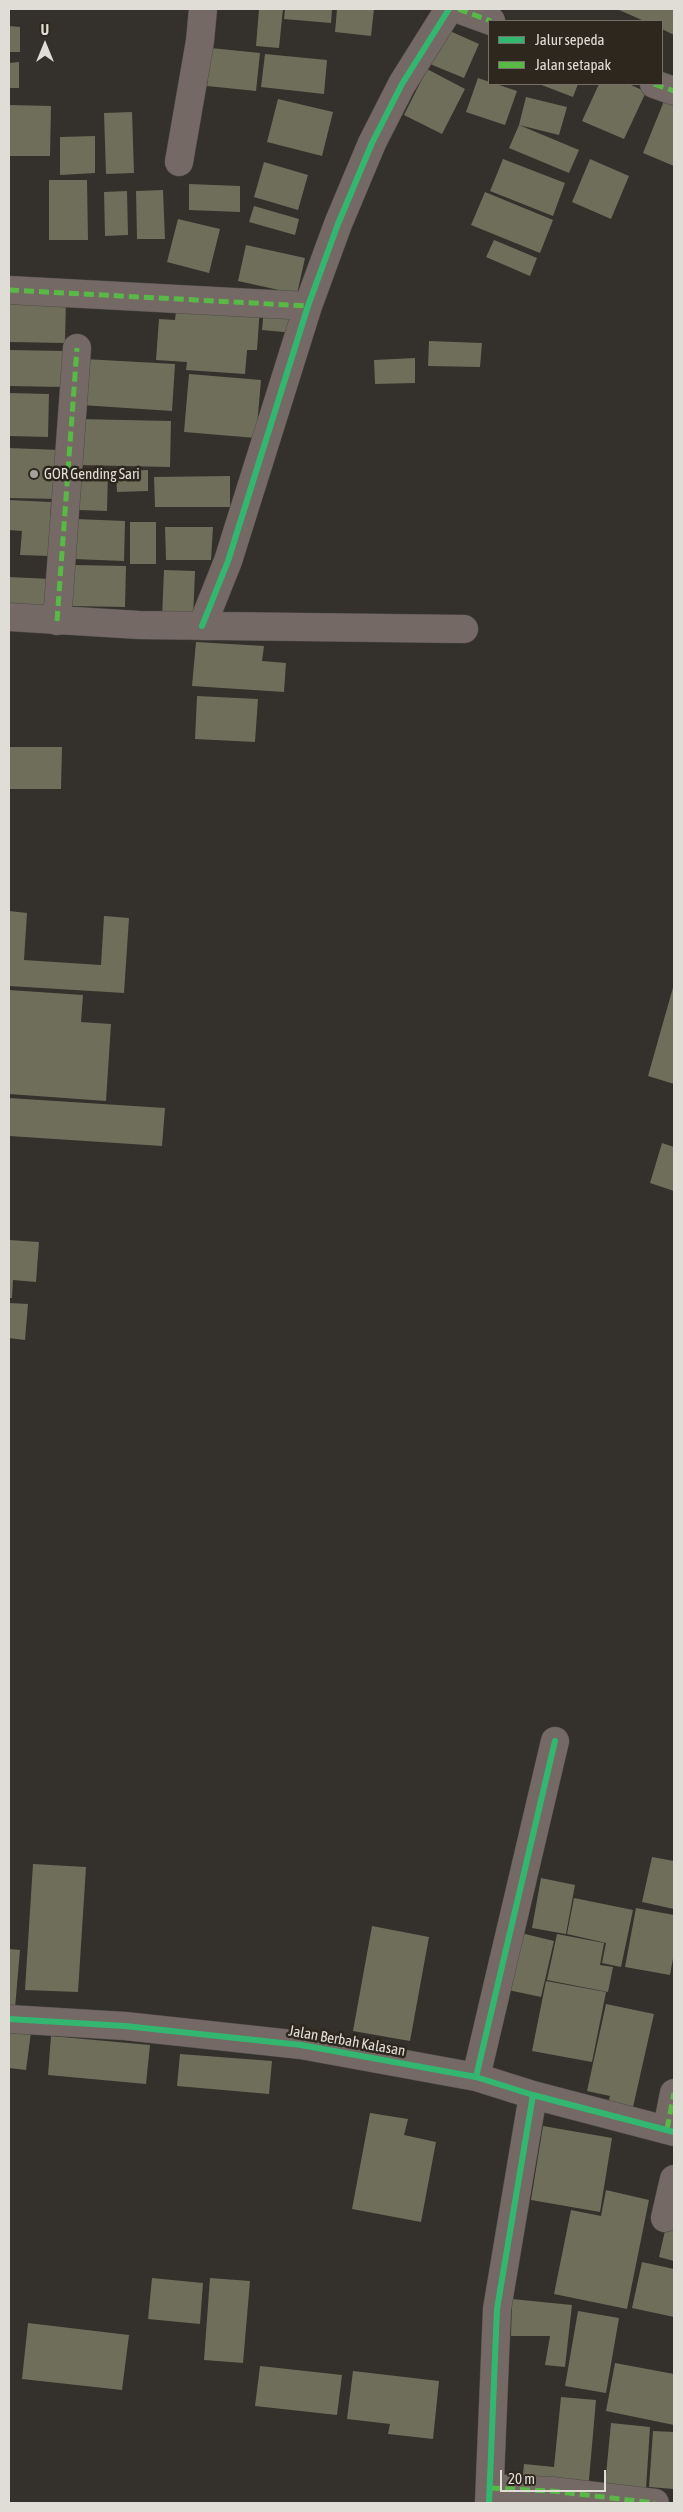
<!DOCTYPE html>
<style>
body{margin:0}
#map{position:relative;width:683px;height:2512px;overflow:hidden;background:#34302c;font-family:"Asap Condensed",sans-serif}
canvas{display:block}
.frame{position:absolute;inset:0;border:10px solid #e0ddd7;pointer-events:none}
.legend{position:absolute;left:488px;top:20px;width:175px;height:65px;box-sizing:border-box;background:#2d271e;border:1px solid #757068;margin:0;padding:6px 9px;list-style:none;font-size:15px;color:#e0ddd7}
.legend li{display:flex;align-items:center;gap:10px;height:25px}
.legend b{width:25px;border:1px solid #757068}
.north{position:absolute;left:20px;top:20px;width:50px;height:50px;-webkit-text-stroke:4px #2d271e;paint-order:stroke;rotate:0deg;font-size:14px;font-weight:700;line-height:20px;text-align:center;color:#e0ddd7}
.north::after{content:'';display:block;margin:auto;width:18px;height:22px;background:#e0ddd7;clip-path:polygon(50% 0,100% 100%,50% 72%,0 100%)}
.scale{position:absolute;left:500px;top:2470px;width:106px;height:22px;box-sizing:border-box;border:2px solid #e0ddd7;border-top:0;padding-left:6px;font-size:15px;line-height:18px;white-space:nowrap;color:#e0ddd7;-webkit-text-stroke:4px #2d271e;paint-order:stroke}
</style>
<div id="map">
<canvas width="683" height="2512"></canvas>
<div class="frame"></div>
<ul class="legend">
<li><b style="height:6px;background:#33b770"></b>Jalur sepeda</li>
<li><b style="height:6px;background:#58b947"></b>Jalan setapak</li>
</ul>
<div class="north">U</div>
<div class="scale">20 m</div>
</div>
<script>
const g = document.querySelector('canvas').getContext('2d');
g.lineJoin = 'round';
function paint(path, color) { g.fillStyle = color; g.fill(path, 'evenodd'); }
const poly = rows => new Path2D(rows.map(r => 'M' + r).join(''));
function trace(path, color, width, dash) { g.strokeStyle = color; g.lineWidth = width; g.lineCap = dash ? 'butt' : 'round'; g.setLineDash(dash || []); g.stroke(path); }
function write(font, color, halo, rows, align = 'center') {
  g.font = font + ' "Asap Condensed",sans-serif'; g.lineWidth = 5; g.setLineDash([]); g.textBaseline = 'middle'; g.strokeStyle = halo; g.fillStyle = color; for (const [text, x, y, turn = 0] of rows) {
    g.save(); g.translate(x, y); g.rotate((+turn || 0) * Math.PI / 180); g.textAlign = isNaN(turn) ? turn : align; if (halo) g.strokeText(text, 0, 0); g.fillText(text, 0, 0); g.restore();
  }
}
const building = poly([
 [259,9,283,9,279,48,256,46],
 [285,9,332,9,331,23,284,19],
 [337,9,374,9,371,36,335,32],
 [617,9,674,9,674,35,662,29,662,21,644,21],
 [9,26,20,27,20,52,9,52],
 [441,27,479,44,464,78,425,62],
 [211,48,260,53,256,91,207,86],
 [265,54,327,60,324,94,261,87],
 [19,62,19,88,9,88,9,63],
 [427,69,465,89,442,134,404,115],
 [478,78,517,91,505,125,466,112],
 [539,84,578,84,573,97],
 [599,84,629,84,646,92,624,139,582,121],
 [526,97,567,107,559,135,519,125,579,150,569,173,509,148,519,125],
 [278,99,333,112,322,156,267,142],
 [664,101,674,105,674,166,643,153],
 [9,105,51,106,50,156,9,156],
 [132,112,134,173,106,174,104,113],
 [95,136,95,173,60,175,60,137],
 [503,159,565,183,553,216,490,191],
 [590,159,629,176,611,219,572,202],
 [264,162,308,175,298,210,254,197],
 [49,180,87,180,88,240,49,240],
 [189,184,240,186,240,212,189,210],
 [163,190,165,239,137,239,136,191],
 [127,191,128,235,105,236,104,192],
 [485,192,553,220,540,253,471,225],
 [254,206,299,219,295,235,249,222],
 [178,219,220,229,209,273,167,262],
 [494,240,537,258,530,276,486,257],
 [246,245,305,258,297,294,238,281],
 [9,299,66,300,65,343,9,342],
 [177,301,260,307,257,350,247,350,245,374,186,370,187,362,156,360,159,319,175,320],
 [264,308,296,310,294,333,262,330],
 [429,341,482,343,480,367,428,366],
 [9,350,66,351,64,387,9,386],
 [415,358,415,383,375,384,374,360],
 [84,359,175,364,172,411,81,405],
 [189,374,261,380,256,438,184,432],
 [9,393,49,394,48,437,9,436],
 [78,419,171,421,170,467,77,465],
 [9,448,60,450,59,499,9,498],
 [148,470,148,491,117,492,116,471],
 [80,471,108,471,107,511,79,510],
 [230,476,230,507,155,507,154,477],
 [9,500,51,502,49,556,20,555,22,531,9,530],
 [76,519,125,521,124,561,74,559],
 [130,522,156,522,156,564,130,564],
 [165,527,213,527,211,560,166,560],
 [73,565,126,566,125,607,71,606],
 [164,570,195,571,193,619,162,618],
 [9,577,51,579,50,610,9,608],
 [196,642,264,646,262,661,286,663,284,692,192,686],
 [197,696,258,699,255,742,195,739],
 [9,747,62,747,61,789,9,789],
 [9,911,27,913,24,960,101,965,104,916,129,918,124,993,9,986],
 [674,984,674,1084,648,1076],
 [9,990,83,995,81,1022,111,1024,106,1101,9,1094],
 [9,1098,165,1108,162,1146,9,1136],
 [662,1143,674,1147,674,1191,650,1183],
 [9,1240,39,1242,36,1282,13,1280,12,1298,9,1298],
 [9,1303,28,1304,25,1340,9,1338],
 [652,1857,674,1861,674,1909,642,1902],
 [33,1864,86,1867,78,1992,25,1990],
 [541,1878,575,1885,566,1934,532,1928],
 [574,1898,633,1910,621,1967,602,1963,606,1943,567,1934],
 [636,1908,674,1915,674,1953,670,1975,625,1967],
 [372,1926,429,1937,410,2041,353,2031],
 [521,1933,554,1941,541,1997,508,1990],
 [557,1934,604,1943,600,1965,613,1967,608,1992,547,1980],
 [9,1949,20,1950,15,2008,9,2008],
 [546,1981,606,1992,592,2062,532,2051],
 [606,2004,654,2014,631,2116,606,2111,610,2096,587,2091],
 [9,2029,31,2032,26,2070,9,2068],
 [51,2036,150,2045,146,2084,48,2075],
 [180,2054,272,2061,269,2094,177,2086],
 [370,2113,408,2119,404,2135,436,2142,421,2222,352,2209],
 [543,2126,612,2138,600,2212,531,2200],
 [606,2190,649,2200,627,2309,554,2294,571,2210,601,2216],
 [670,2209,674,2210,674,2261,659,2257],
 [642,2262,674,2269,674,2317,632,2308],
 [152,2278,203,2283,200,2324,148,2319],
 [210,2278,250,2281,243,2363,204,2360],
 [512,2299,572,2305,565,2367,545,2365,550,2336,511,2336],
 [578,2311,619,2318,606,2393,565,2386],
 [28,2323,129,2335,122,2390,22,2379],
 [615,2363,674,2374,674,2425,606,2411],
 [260,2366,342,2375,337,2415,255,2406],
 [353,2371,439,2381,433,2439,388,2434,390,2424,347,2419],
 [561,2397,596,2400,588,2491,522,2485,524,2464,554,2467],
 [611,2423,650,2427,646,2489,605,2485],
 [653,2431,674,2432,674,2489,649,2487]
]);
const minor = poly([
 [458,9,491,21],
 [654,84,674,91],
 [179,162,200,41,203,9],
 [9,290,308,306],
 [9,617,139,625,464,629],
 [57,621,77,348],
 [202,626,228,561,308,306,338,224,372,143,402,84,449,9],
 [9,2019,125,2026,301,2045,476,2077,533,2095,674,2132],
 [476,2077,555,1741],
 [667,2129,674,2093],
 [665,2218,674,2179],
 [490,2488,552,2491,655,2503],
 [489,2503,497,2309,533,2095]
]);
const quiet = poly([
 [458,9,491,21],
 [654,84,674,91],
 [9,290,308,306],
 [57,621,77,348],
 [667,2129,674,2093],
 [490,2488,552,2491,655,2503]
]);
const cycleway = poly([
 [202,626,228,561,308,306,338,224,372,143,402,84,449,9],
 [9,2019,125,2026,301,2045,476,2077,533,2095,674,2132],
 [476,2077,555,1741],
 [489,2503,497,2309,533,2095]
]);
const markers = [
 [34,474,5,"#a4a09b"]
];
const poiNames = [
 ["GOR Gending Sari",44,474]
];
const streetNames = [
 ["Jalan Berbah Kalasan",347,2041,10]
];
paint(building, '#6e6e5b');
trace(minor, '#4f4c48', 29);
trace(minor, '#746964', 28);
trace(quiet, '#58b947', 5, [10, 5]);
trace(cycleway, '#33b770', 6);
for (const [x, y, r, color] of markers) { const dot = new Path2D(); dot.arc(x, y, r, 0, 2 * Math.PI); g.fillStyle = color; g.fill(dot); trace(dot, '#2d271e', 2); }
write('15px', '#e0ddd7', '#2d271e', poiNames, 'left');
write('15px', '#e0ddd7', '#2d271e', streetNames);
</script>
